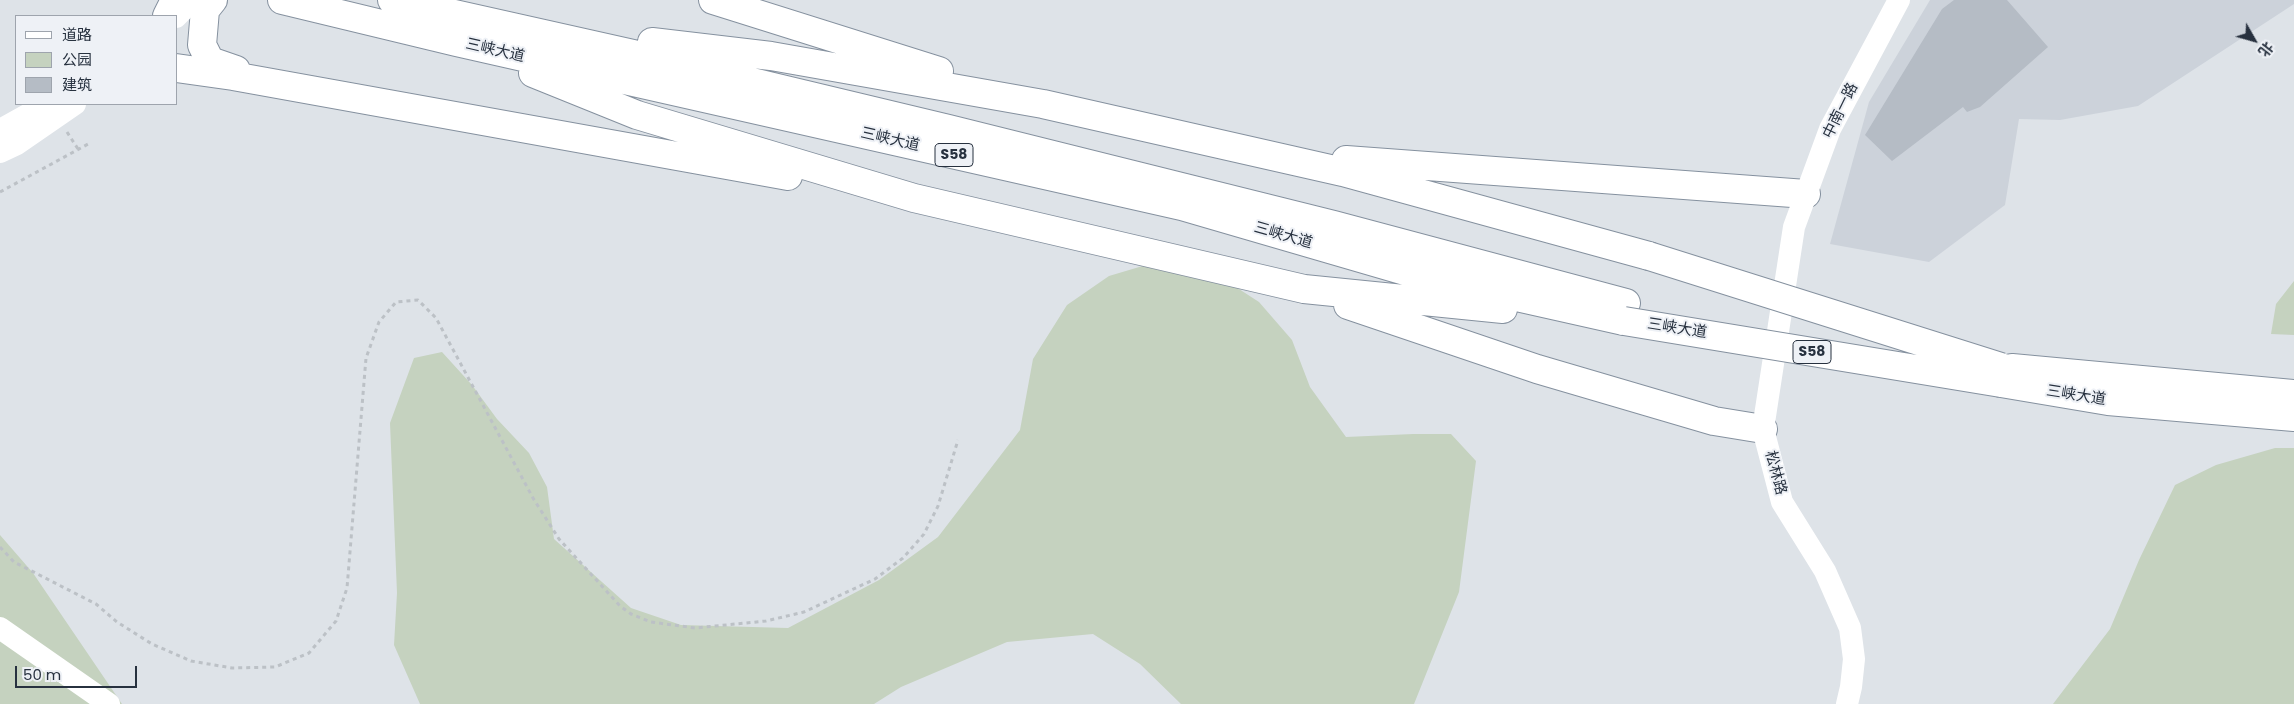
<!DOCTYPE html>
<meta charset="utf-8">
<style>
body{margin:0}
#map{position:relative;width:2294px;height:704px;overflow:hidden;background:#dee3e8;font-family:Poppins,"Noto Sans SC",sans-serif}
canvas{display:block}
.legend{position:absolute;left:15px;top:15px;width:162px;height:90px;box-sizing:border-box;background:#eef1f6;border:1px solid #9ea4ad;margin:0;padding:6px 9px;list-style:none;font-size:15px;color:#27313f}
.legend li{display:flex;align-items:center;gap:10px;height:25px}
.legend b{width:25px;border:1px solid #9ea4ad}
.north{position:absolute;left:2229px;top:15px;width:50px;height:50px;-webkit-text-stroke:4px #eef1f6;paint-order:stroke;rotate:128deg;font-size:14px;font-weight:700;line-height:20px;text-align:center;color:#27313f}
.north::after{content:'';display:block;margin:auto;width:18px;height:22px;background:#27313f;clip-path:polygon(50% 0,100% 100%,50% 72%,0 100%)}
.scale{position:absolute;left:15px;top:666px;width:122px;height:22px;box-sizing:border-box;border:2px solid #27313f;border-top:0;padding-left:6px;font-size:15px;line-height:18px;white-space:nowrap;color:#27313f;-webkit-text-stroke:4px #eef1f6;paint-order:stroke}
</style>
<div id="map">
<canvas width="2294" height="704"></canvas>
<ul class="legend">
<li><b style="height:6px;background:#fff"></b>道路</li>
<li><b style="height:14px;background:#c5d2bf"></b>公园</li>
<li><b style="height:14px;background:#b5bcc5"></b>建筑</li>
</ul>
<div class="north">北</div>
<div class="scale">50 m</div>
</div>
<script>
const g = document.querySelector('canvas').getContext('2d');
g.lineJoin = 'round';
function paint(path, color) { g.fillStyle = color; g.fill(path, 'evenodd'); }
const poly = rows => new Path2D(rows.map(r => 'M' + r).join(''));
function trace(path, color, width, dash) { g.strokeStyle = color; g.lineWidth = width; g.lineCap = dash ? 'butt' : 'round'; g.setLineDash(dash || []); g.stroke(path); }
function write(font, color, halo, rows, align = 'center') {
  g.font = font + ' Poppins,"Noto Sans SC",sans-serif'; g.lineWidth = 4; g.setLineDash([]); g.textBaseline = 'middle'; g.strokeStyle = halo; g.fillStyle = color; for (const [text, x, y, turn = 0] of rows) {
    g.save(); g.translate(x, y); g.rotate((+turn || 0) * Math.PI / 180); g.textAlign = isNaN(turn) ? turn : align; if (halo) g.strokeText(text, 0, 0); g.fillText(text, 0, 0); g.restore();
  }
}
const built = poly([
 [1930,0,2294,0,2294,4,2138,106,2060,120,2019,119,2005,205,1929,262,1830,244,1869,102]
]);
const green = poly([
 [1156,262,1208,269,1259,302,1292,340,1310,387,1346,437,1413,434,1451,434,1476,461,1459,592,1414,704,1181,704,1140,664,1093,634,1007,642,901,687,874,704,420,704,394,645,397,593,390,423,414,358,442,352,472,385,497,419,529,453,547,487,554,539,631,608,681,625,788,628,879,580,938,537,1020,430,1033,359,1067,305,1109,276],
 [2294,281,2294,335,2271,334,2276,304],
 [2275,448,2294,448,2294,704,2053,704,2110,629,2139,560,2175,485,2216,465],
 [0,535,33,573,122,704,0,704]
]);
const building = poly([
 [1954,0,2007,0,2048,47,1980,107,1967,112,1963,107,1892,161,1865,135,1942,9]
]);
const path = poly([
 [67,132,78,149],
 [0,192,90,143],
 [0,547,14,562,96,604,117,622,152,644,191,661,232,668,275,667,309,653,336,621,347,588,366,358,379,322,396,302,418,300,436,318,533,498,559,539,620,606,631,614,651,622,695,628,766,621,804,612,875,579,903,558,924,534,938,506,958,440]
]);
const secondary = poly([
 [176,17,193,0],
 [0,130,47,104],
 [0,152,17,144,75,104],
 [0,628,109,704],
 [1847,704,1851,687,1854,659,1850,628,1825,571,1782,502,1763,429,1794,227,1830,129,1899,0]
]);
const highway = poly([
 [213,0,205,10,202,45,210,61,236,70],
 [282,0,456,42,1182,206,1419,275,1624,321],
 [392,0,664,61,949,129,1334,225,1626,303],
 [713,0,939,71],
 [167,16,175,0],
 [652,42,771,56,1043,104,1343,172,1649,256],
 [176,68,233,76,788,176],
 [533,73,637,115,914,198,1304,289,1503,309],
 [1346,160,1806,194],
 [1348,305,1537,369,1714,421,1763,429],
 [2012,368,2294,394],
 [2001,383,2108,401,2294,417]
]);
const highwayBridge = poly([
 [1649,256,2001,367],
 [1624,321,2001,383]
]);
const shields = [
 [954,155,38],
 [1812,352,38]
];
const shieldNames = [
 ["S58",954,155],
 ["S58",1812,352]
];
const streetNames = [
 ["三峡大道",495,51,13],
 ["中南一路",1841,111,-64],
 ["三峡大道",890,140,13],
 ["三峡大道",1283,236,16],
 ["三峡大道",1677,329,9],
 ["三峡大道",2076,396,9],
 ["松林路",1775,473,75]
];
paint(built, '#ccd2da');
paint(green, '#c5d2bf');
paint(building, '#b5bcc5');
trace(highway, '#85919f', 30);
trace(path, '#bcc1c6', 3, [4, 4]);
trace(secondary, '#fff', 22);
trace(highway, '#fff', 28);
trace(highwayBridge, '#85919f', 30, []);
trace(highwayBridge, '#fff', 28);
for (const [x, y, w] of shields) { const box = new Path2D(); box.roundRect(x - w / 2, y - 11.5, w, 23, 4); g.fillStyle = '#eef1f6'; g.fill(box); trace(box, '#27313f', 1); }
write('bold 14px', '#27313f', null, shieldNames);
write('15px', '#27313f', '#eef1f6', streetNames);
</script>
